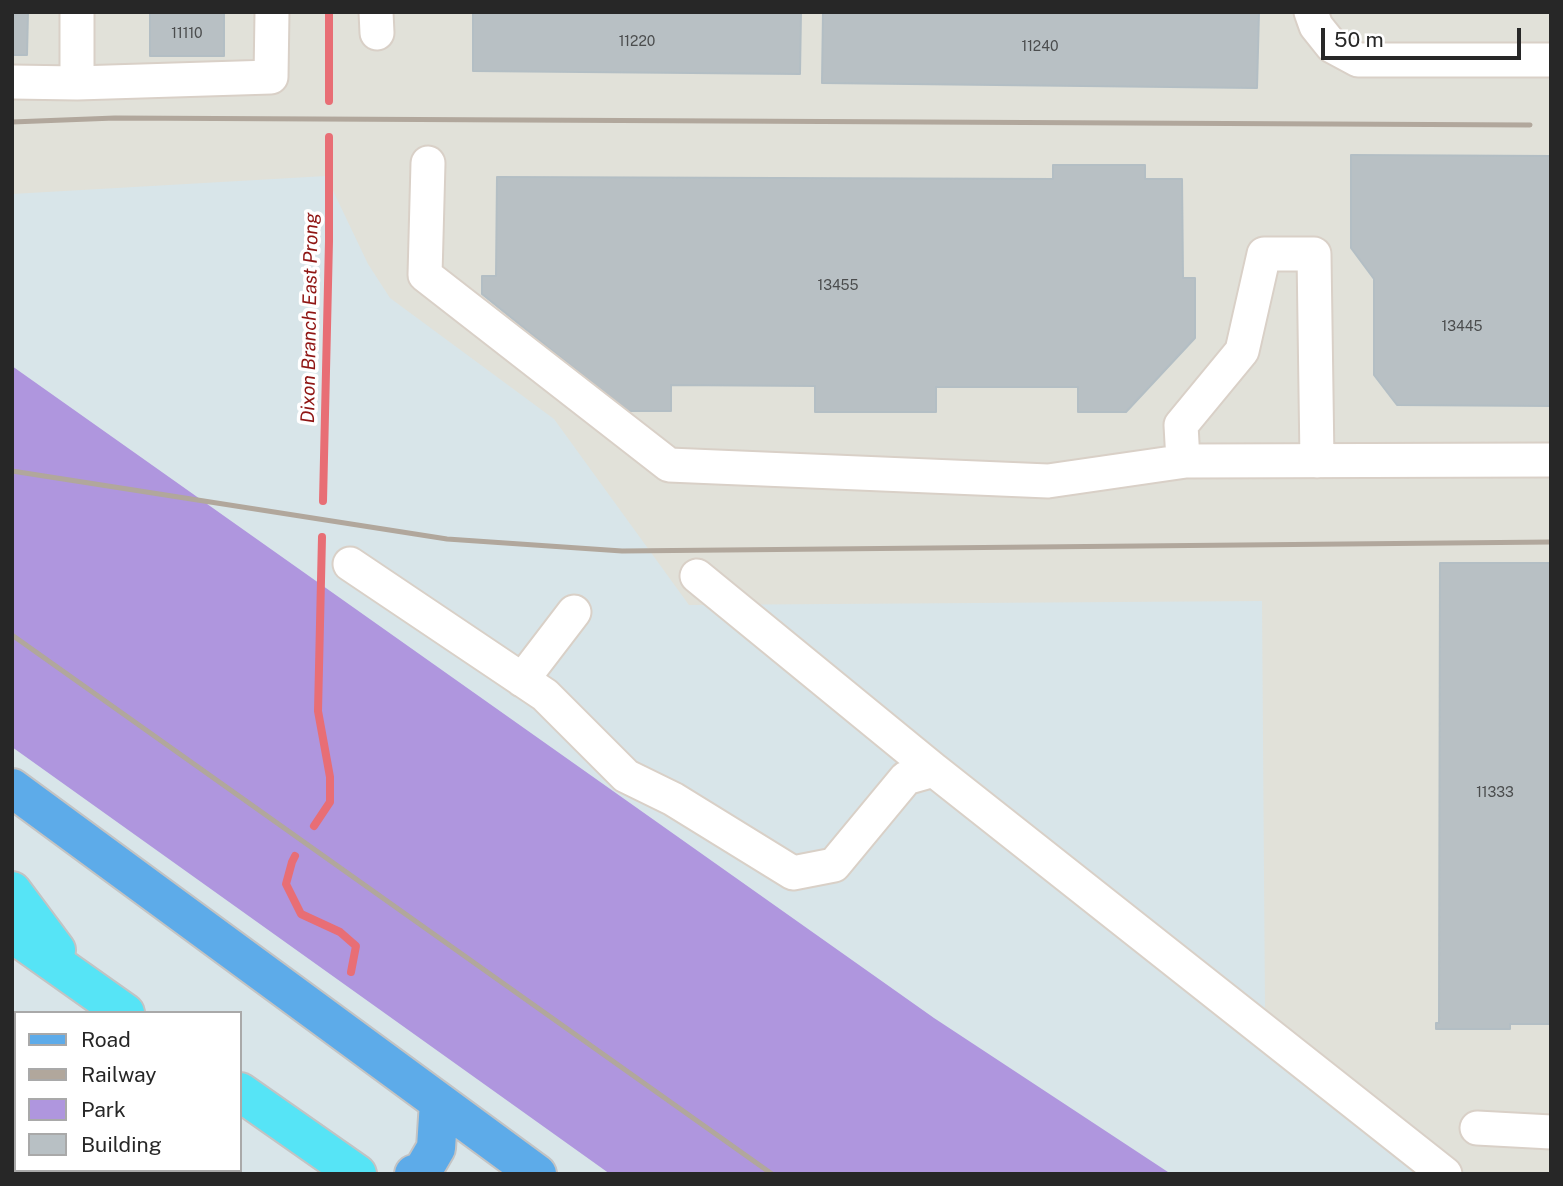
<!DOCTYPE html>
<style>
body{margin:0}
#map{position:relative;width:1563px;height:1186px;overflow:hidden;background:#d8e5e9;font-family:"Public Sans",sans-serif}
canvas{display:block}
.frame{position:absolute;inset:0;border:14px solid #272727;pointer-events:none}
.legend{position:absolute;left:14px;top:1011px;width:228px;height:161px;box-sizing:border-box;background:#fff;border:2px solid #a9a9a9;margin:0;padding:9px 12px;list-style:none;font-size:21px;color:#272727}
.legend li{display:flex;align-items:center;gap:14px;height:35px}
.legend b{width:35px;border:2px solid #a9a9a9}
.scale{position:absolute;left:1321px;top:28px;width:200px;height:32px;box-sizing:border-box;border:4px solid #272727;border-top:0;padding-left:9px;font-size:21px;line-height:24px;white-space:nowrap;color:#272727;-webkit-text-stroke:5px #fff;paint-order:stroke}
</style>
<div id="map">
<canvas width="1563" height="1186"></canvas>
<div class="frame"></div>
<ul class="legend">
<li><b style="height:9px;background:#5dabe9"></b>Road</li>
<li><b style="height:9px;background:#b1a79c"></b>Railway</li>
<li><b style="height:19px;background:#af96de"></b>Park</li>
<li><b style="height:19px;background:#b8c0c4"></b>Building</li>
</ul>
<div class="scale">50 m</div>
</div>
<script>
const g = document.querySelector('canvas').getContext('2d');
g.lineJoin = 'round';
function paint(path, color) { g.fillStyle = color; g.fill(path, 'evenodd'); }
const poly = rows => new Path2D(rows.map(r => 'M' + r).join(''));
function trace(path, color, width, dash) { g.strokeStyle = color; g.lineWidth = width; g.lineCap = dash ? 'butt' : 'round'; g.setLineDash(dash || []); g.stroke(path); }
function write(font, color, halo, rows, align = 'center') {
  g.font = font + ' "Public Sans",sans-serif'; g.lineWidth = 7; g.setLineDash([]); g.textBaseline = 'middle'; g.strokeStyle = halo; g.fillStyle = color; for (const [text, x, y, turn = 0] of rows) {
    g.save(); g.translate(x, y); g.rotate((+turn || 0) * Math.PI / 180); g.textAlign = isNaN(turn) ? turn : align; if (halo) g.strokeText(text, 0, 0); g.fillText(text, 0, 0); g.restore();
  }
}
const industrial = poly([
 [12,12,1551,12,1551,1174,1467,1174,1265,1011,1262,601,689,605,554,419,390,298,368,264,326,176,12,194]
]);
const green = poly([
 [12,366,934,1018,1171,1174,610,1174,12,747]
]);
const stream = poly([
 [329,101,329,12],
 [323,501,329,241,329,137],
 [314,826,330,802,330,777,318,711,322,537],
 [295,856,292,862,286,884,301,914,340,932,356,946,351,972]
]);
const building = poly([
 [12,12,28,12,27,55,12,55,12,12],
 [150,12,224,12,224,56,150,56,150,12],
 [473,12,801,12,800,74,473,71,473,12],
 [823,12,1259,12,1257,88,822,83,823,12],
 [1351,155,1551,156,1551,406,1397,405,1374,375,1374,279,1351,248,1351,155],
 [1053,165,1145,165,1145,179,1182,179,1183,278,1195,278,1195,338,1126,412,1078,412,1078,387,936,387,936,412,815,412,815,386,671,385,671,411,627,411,482,294,482,276,496,276,497,177,1053,179,1053,165],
 [1440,563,1551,563,1551,1024,1510,1024,1510,1029,1436,1029,1436,1023,1439,1023,1440,563]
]);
const minor = poly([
 [77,12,77,83,271,77,272,12],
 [376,12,377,33],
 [1311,12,1316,26,1332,46,1358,60,1551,60],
 [12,82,77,83],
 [428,163,425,275,669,465,1048,481,1186,461,1551,460],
 [1183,461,1181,425,1242,351,1264,254,1314,254,1317,461],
 [350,564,545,695,626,776,673,799,793,873,834,865,906,778,934,770,1445,1174],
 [697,576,934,770],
 [522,680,574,612],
 [1477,1128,1551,1132]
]);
const major = poly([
 [12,788,537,1174],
 [414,1174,422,1172,436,1148,439,1102]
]);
const highway = poly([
 [12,891,56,950],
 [12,933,125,1013],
 [240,1092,357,1174]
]);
const rail = poly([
 [12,122,115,118,1530,125],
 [12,471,447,539,622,551,1551,542],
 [12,635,772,1174]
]);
const numberNames = [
 ["11110",187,34],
 ["11220",637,42],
 ["11240",1040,47],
 ["13455",838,286],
 ["13445",1462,327],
 ["11333",1495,793]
];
const waterNames = [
 ["Dixon Branch East Prong",310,318,-89]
];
paint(industrial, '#e1e1d9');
paint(green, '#af96de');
trace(stream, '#e86e75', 8);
paint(building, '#b8c0c4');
trace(building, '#b3bec4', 2);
trace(minor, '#d9d0c7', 37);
trace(major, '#c3c3c3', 42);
trace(highway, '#c3c3c3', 42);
trace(minor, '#fff', 33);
trace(major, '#5dabe9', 38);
trace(highway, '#56e4f6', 38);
trace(rail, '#b1a79c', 5);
write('14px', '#4b4d4e', null, numberNames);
write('italic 19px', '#8f1513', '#fff', waterNames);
</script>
